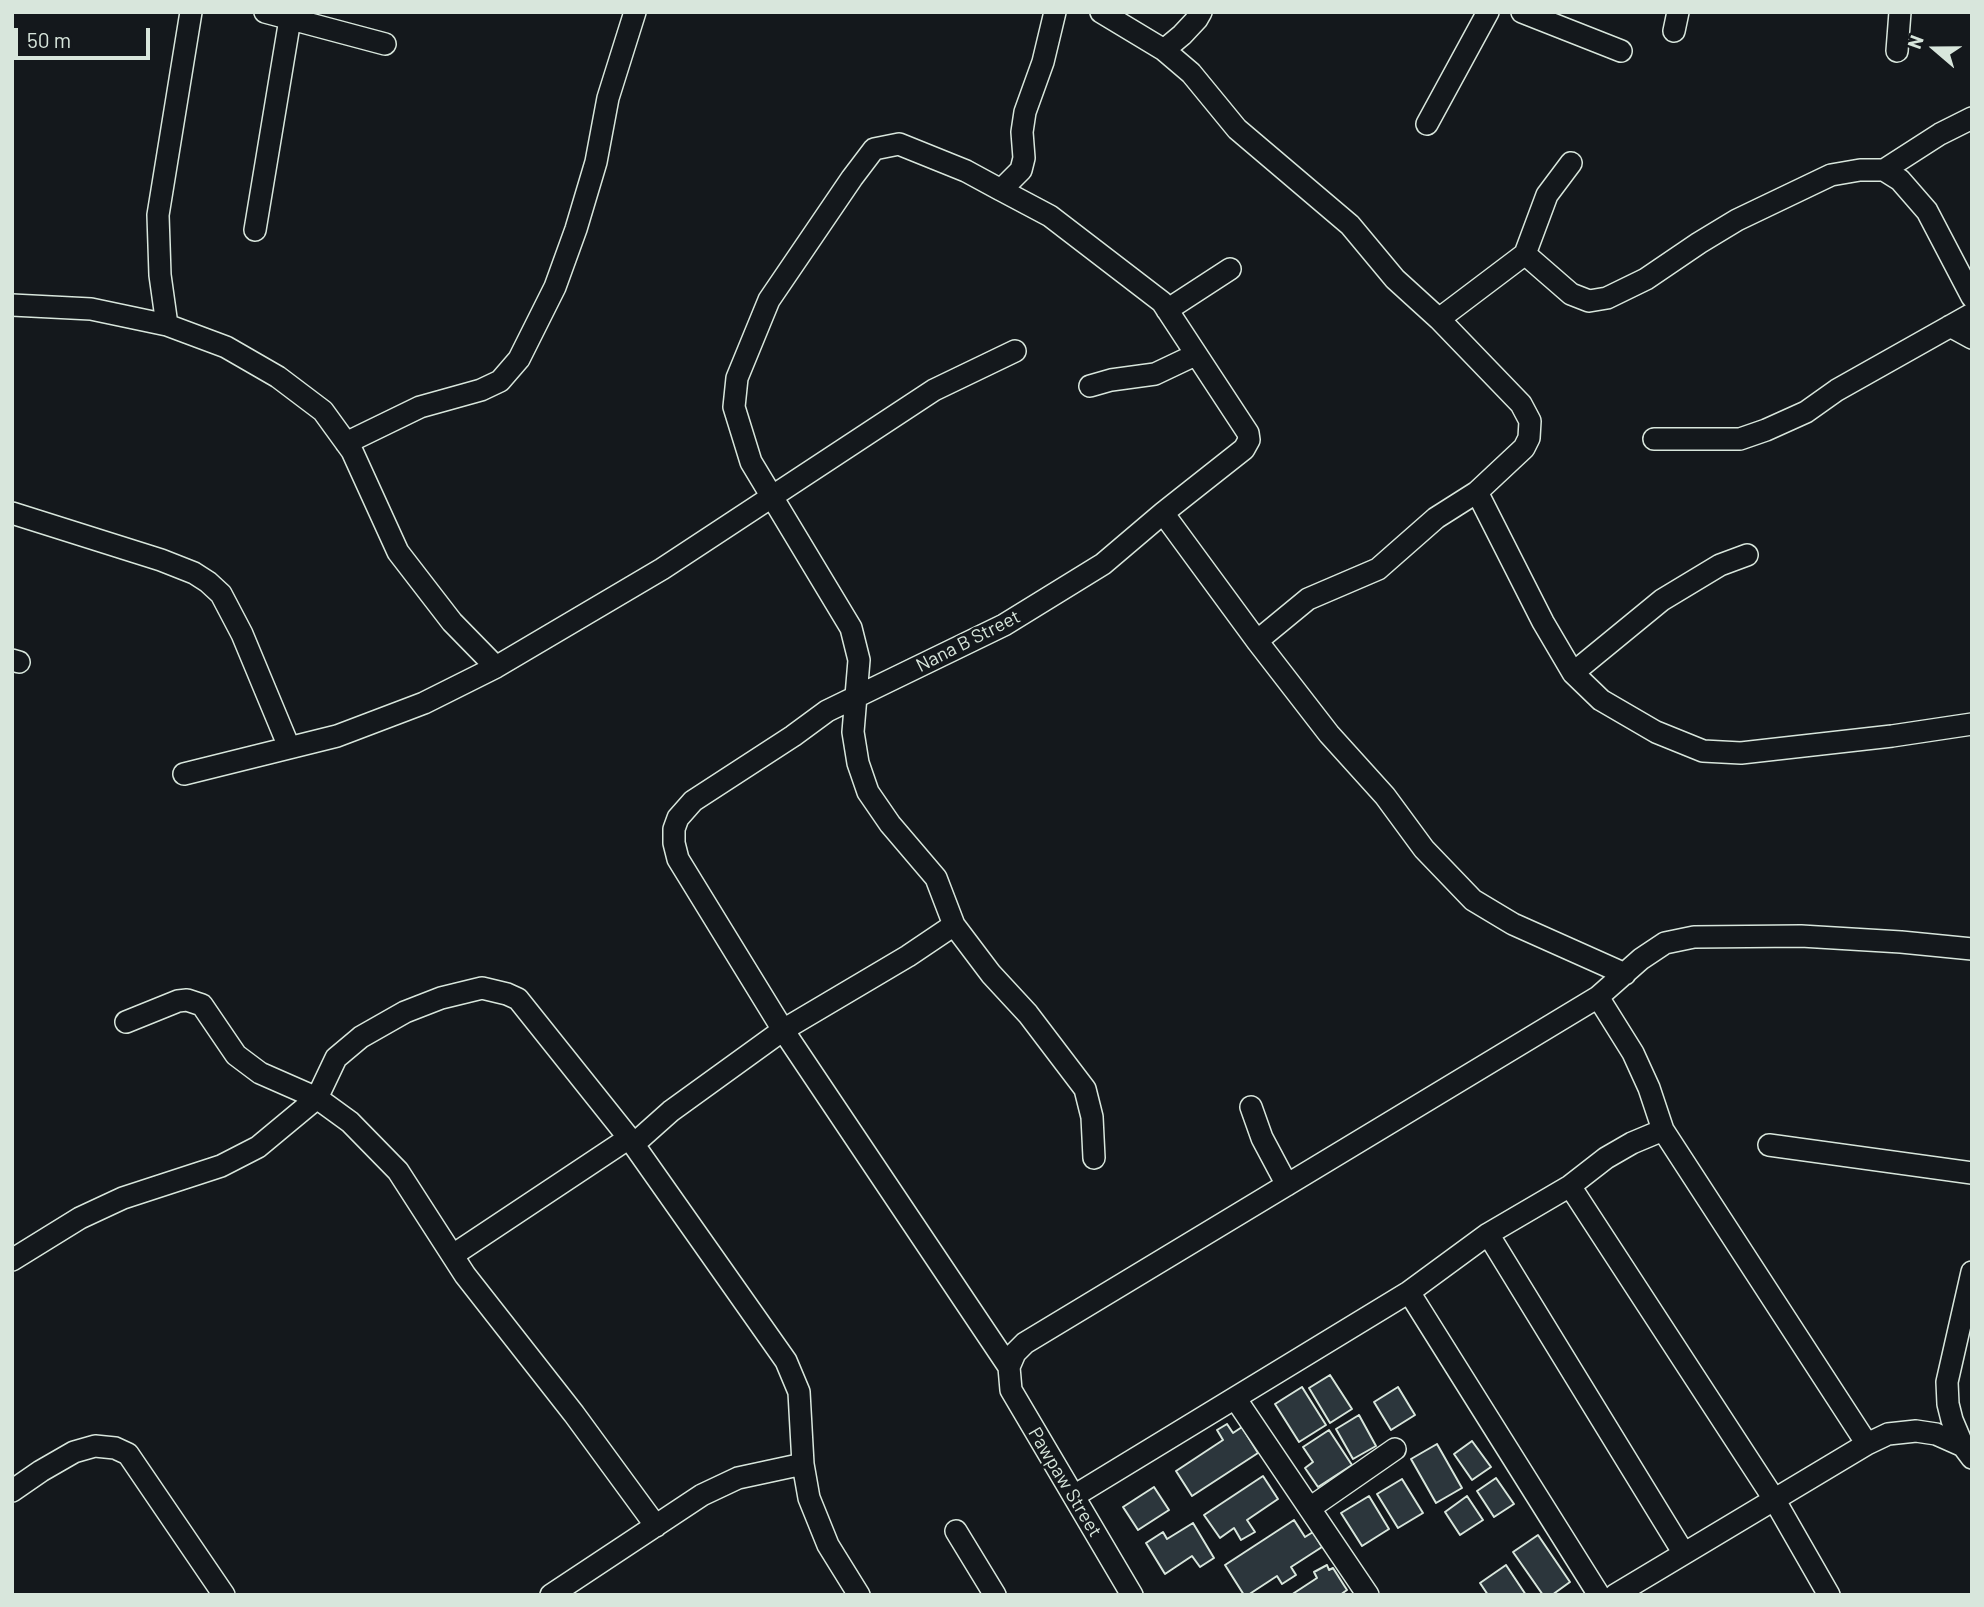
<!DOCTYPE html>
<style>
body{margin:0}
#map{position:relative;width:1984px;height:1607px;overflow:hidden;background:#14181c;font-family:Barlow,sans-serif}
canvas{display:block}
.frame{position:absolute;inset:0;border:14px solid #d8e6dc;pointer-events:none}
.north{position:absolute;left:1900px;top:14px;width:70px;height:70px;-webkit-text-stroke:5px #14181c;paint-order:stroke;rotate:290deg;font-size:19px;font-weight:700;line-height:28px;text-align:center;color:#d8e6dc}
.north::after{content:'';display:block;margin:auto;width:24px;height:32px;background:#d8e6dc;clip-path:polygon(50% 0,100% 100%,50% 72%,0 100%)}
.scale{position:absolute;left:14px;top:28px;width:136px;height:32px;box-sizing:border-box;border:4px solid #d8e6dc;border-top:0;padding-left:9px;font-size:21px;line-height:24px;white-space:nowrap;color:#d8e6dc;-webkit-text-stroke:5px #14181c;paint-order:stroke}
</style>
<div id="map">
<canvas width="1984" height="1607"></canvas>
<div class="frame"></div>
<div class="north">N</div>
<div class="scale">50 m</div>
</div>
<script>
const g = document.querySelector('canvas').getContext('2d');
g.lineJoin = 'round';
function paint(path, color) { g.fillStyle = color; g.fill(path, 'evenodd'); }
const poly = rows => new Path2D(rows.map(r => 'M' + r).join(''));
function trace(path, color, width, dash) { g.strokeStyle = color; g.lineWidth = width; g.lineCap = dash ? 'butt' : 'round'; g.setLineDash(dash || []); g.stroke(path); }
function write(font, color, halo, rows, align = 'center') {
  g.font = font + ' Barlow,sans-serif'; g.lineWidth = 5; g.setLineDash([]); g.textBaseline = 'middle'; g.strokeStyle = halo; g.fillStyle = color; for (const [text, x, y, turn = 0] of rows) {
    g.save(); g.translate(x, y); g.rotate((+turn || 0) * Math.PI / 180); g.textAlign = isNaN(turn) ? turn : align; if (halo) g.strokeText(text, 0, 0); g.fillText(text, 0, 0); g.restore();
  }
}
const building = poly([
 [1330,1375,1352,1409,1330,1423,1309,1388,1330,1375],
 [1302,1387,1326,1425,1299,1442,1275,1404,1302,1387],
 [1398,1387,1415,1415,1391,1430,1374,1402,1398,1387],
 [1359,1415,1376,1446,1353,1459,1336,1429,1359,1415],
 [1227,1424,1233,1433,1242,1427,1258,1453,1192,1496,1176,1471,1223,1440,1217,1430,1227,1424],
 [1329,1430,1352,1465,1318,1487,1305,1468,1313,1462,1303,1447,1329,1430],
 [1472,1441,1491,1467,1472,1480,1454,1454,1472,1441],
 [1437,1444,1462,1488,1436,1503,1411,1459,1437,1444],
 [1263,1476,1278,1499,1247,1520,1255,1532,1241,1540,1234,1528,1220,1538,1204,1515,1263,1476],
 [1496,1478,1514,1504,1494,1517,1477,1491,1496,1478],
 [1402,1479,1423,1513,1398,1528,1377,1494,1402,1479],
 [1154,1487,1169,1510,1138,1530,1123,1507,1154,1487],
 [1369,1496,1389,1529,1362,1546,1341,1513,1369,1496],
 [1467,1496,1483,1520,1460,1535,1445,1512,1467,1496],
 [1294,1520,1305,1537,1313,1532,1322,1547,1291,1567,1296,1575,1282,1584,1277,1576,1248,1595,1244,1595,1225,1565,1294,1520],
 [1193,1523,1214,1558,1200,1567,1192,1556,1165,1574,1146,1543,1163,1532,1167,1539,1193,1523],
 [1538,1535,1570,1582,1552,1595,1543,1595,1513,1552,1538,1535],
 [1327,1565,1329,1570,1333,1568,1347,1590,1340,1595,1291,1595,1317,1578,1314,1572,1327,1565],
 [1506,1565,1526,1595,1488,1595,1480,1583,1506,1565]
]);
const minor = poly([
 [265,12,385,44],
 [1055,12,1043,62,1025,112,1022,132,1024,158,1021,170,1001,190,966,171,899,144,874,149,852,178,769,300,737,378,734,407,751,462,851,628,859,660,853,732,858,763,868,792,890,824,936,878,954,925,991,974,1028,1014,1085,1089,1092,1117,1094,1158],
 [1101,12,1164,50,1191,73,1237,129,1350,225,1395,279,1439,319,1521,404,1530,421,1529,438,1524,448,1477,492,1436,518,1378,569,1308,599,1257,641],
 [1522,12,1621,51],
 [1674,31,1678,12],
 [1164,50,1182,35,1197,19,1201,12],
 [1897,51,1900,12],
 [1427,124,1488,12],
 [1884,170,1940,134,1972,118],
 [1001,190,1050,216,1162,302,1248,433,1249,440,1244,449,1163,513,1103,564,1004,625,827,711,793,736,693,801,678,818,674,829,674,843,678,859,783,1030,1009,1367],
 [255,230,290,19],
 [1525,254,1571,294,1589,301,1607,298,1646,279,1699,243,1737,220,1831,175,1860,170,1884,170,1900,180,1927,211,1972,297],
 [12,305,91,309,167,325,226,347,278,377,323,411,352,451,398,552,452,622,496,667],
 [1167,310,1230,269],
 [1439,319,1525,254,1547,195,1571,163],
 [167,325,160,275,158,215,191,12],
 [1950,326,1972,338],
 [1090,386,1111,380,1155,374,1195,355],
 [1654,439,1740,439,1766,430,1806,412,1837,390,1972,314],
 [346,443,420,407,481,390,500,381,519,359,555,287,576,229,596,162,608,98,635,12],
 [1477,492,1543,622,1573,673,1601,700,1656,732,1703,751,1741,753,1892,736,1972,724],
 [12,513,161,560,194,573,208,582,221,594,242,634,289,747],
 [1163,513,1257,641,1329,734,1385,796,1424,849,1473,900,1513,924,1625,974],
 [12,660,19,662],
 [1573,673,1662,600,1720,565,1747,555],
 [184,774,337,736,424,703,496,667,662,569,934,390,1015,351],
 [1598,997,1633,1053,1649,1088,1663,1130,1867,1444],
 [126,1022,178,1001,187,1000,202,1005,236,1055,260,1073,317,1098,350,1122,398,1171,465,1275,574,1414,656,1526],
 [1251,1107,1262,1138,1287,1185],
 [634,1144,671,1111,783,1030,908,956,954,925],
 [1769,1145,1972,1173],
 [1570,1186,1774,1499,1829,1595],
 [1488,1234,1683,1552],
 [453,1255,629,1138],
 [12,1260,80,1218,123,1198,221,1166,258,1147,317,1098,336,1058,361,1037,405,1012,441,998,482,988,507,994,518,999,629,1138,786,1361,799,1392,803,1464,809,1498,828,1545,859,1595],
 [1972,1272,1947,1382,1948,1404,1952,1420,1963,1446,1972,1458],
 [1409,1292,1599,1595],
 [1235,1398,1368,1595],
 [12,1491,41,1471,74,1452,95,1446,115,1448,128,1454,224,1595],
 [1074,1496,1409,1292,1488,1234,1570,1186,1606,1158,1632,1143,1663,1130],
 [1310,1508,1395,1449],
 [956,1531,995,1595],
 [551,1595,702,1495,738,1478,803,1464],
 [1132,1595,1011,1390,1009,1367,1015,1353,1025,1343,1598,997,1641,959,1665,943,1694,937,1801,936,1901,942,1972,949],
 [1615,1595,1867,1444,1888,1434,1916,1431,1936,1434,1963,1446]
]);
const streetNames = [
 ["Nana B Street",968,641,-27],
 ["Pawpaw Street",1065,1482,59]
];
paint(building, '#2c363c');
trace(building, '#d8e6dc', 2);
trace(minor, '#d8e6dc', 24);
trace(minor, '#14181c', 21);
write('19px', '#d8e6dc', '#14181c', streetNames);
</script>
